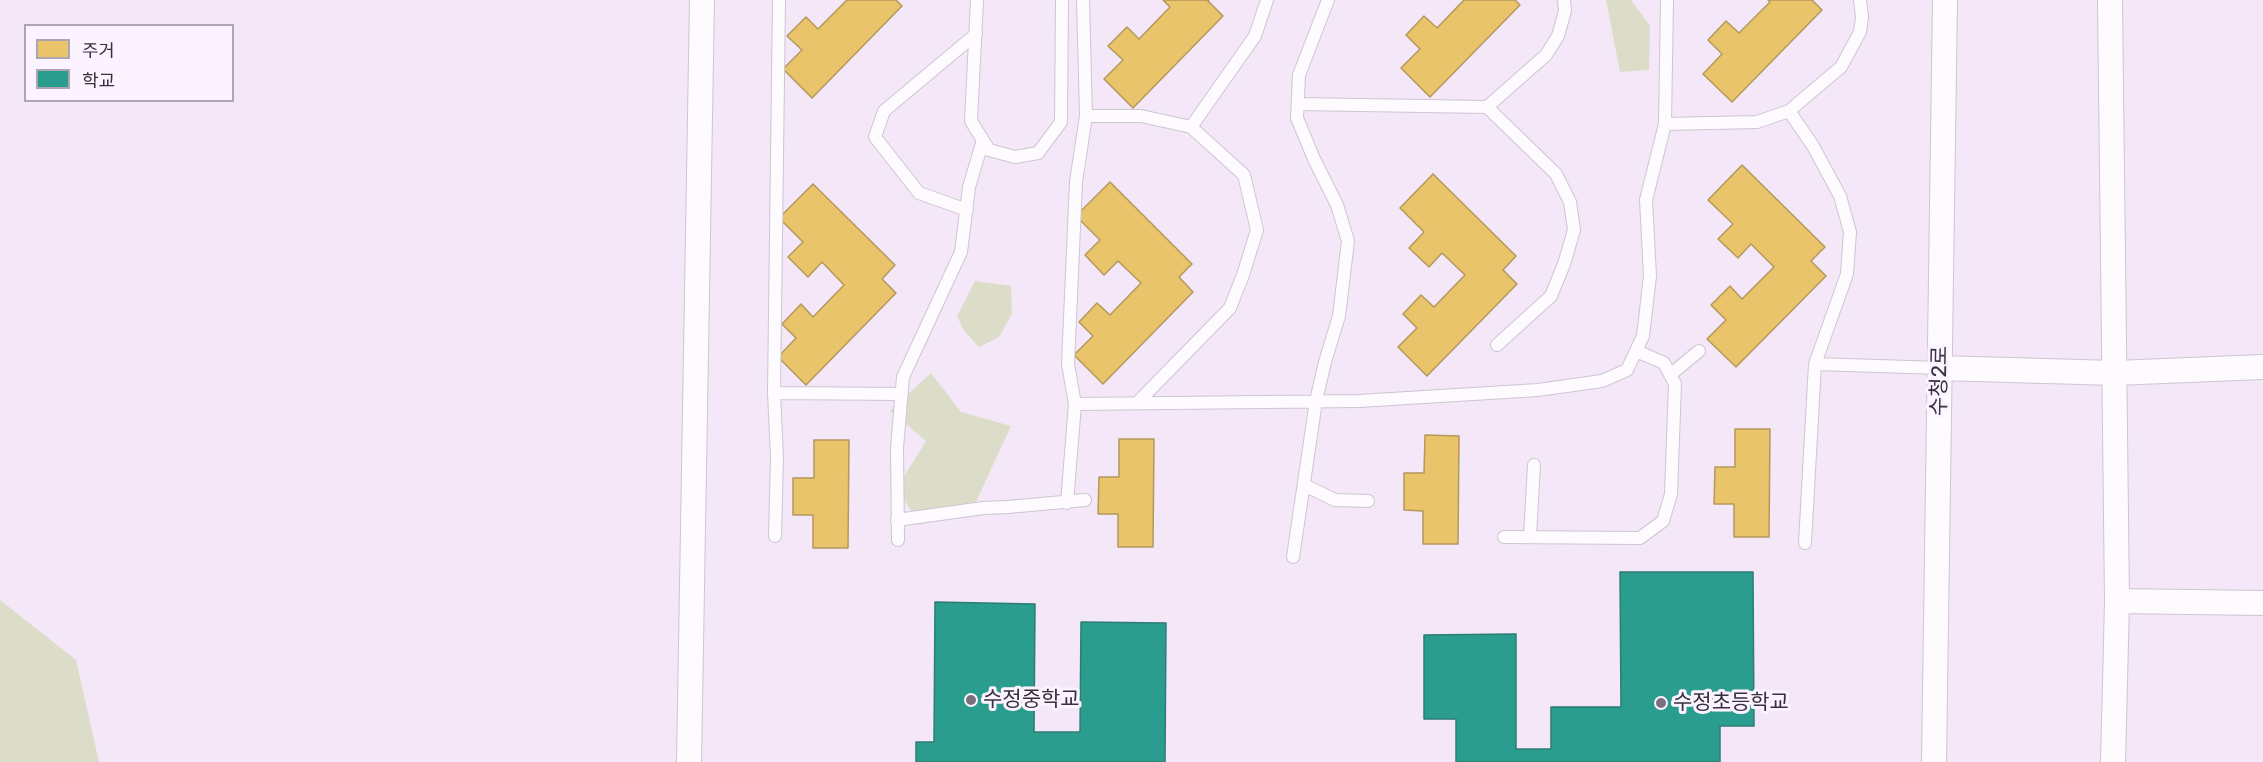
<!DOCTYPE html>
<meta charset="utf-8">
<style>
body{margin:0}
#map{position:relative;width:2263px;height:762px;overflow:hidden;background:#f3e7f8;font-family:Rubik,"Noto Sans KR",sans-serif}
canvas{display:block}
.legend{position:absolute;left:24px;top:24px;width:210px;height:78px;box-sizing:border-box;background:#fbf3ff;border:2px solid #ada5b1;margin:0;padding:8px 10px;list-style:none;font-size:18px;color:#38303c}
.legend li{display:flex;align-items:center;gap:12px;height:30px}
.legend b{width:30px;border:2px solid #ada5b1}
</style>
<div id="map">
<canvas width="2263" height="762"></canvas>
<ul class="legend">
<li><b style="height:16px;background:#e9c46a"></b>주거</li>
<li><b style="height:16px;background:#2a9d8f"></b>학교</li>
</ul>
</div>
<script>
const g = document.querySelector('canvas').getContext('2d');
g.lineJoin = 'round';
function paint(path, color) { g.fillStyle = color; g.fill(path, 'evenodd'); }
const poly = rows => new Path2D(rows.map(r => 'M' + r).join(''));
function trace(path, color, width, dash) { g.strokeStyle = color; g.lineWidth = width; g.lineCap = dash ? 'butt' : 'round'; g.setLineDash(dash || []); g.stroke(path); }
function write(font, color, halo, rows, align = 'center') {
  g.font = font + ' Rubik,"Noto Sans KR",sans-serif'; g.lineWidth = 6; g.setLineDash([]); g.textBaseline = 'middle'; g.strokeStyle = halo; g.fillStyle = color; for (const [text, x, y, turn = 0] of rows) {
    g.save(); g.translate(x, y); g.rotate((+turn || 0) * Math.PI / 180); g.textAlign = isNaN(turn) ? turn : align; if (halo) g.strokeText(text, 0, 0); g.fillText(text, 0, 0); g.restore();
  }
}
const green = poly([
 [1606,0,1631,0,1650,26,1649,70,1620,72],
 [975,281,1011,286,1012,314,999,337,979,347,964,331,957,316],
 [931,373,961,412,1011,426,974,506,920,525,897,488,926,441,890,411],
 [0,600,76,660,99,762,0,762]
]);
const homes = poly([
 [847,0,896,0,902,6,812,98,783,69,802,50,787,36,806,17,818,29,847,0],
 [1163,0,1209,0,1208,1,1223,16,1133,108,1104,79,1123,60,1108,46,1127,27,1139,39,1170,7,1163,0],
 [1464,0,1515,0,1520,5,1430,97,1401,68,1420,49,1406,35,1424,16,1437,28,1464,0],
 [1768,0,1812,0,1822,10,1732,102,1703,74,1722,54,1708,40,1726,21,1739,33,1770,2,1768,0],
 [1742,165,1825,247,1811,261,1826,276,1736,367,1707,339,1726,320,1711,305,1730,286,1742,299,1774,267,1751,244,1738,258,1718,239,1733,224,1708,200,1742,165],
 [1433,174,1516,256,1503,270,1517,284,1427,376,1398,347,1417,328,1403,314,1421,295,1434,307,1465,275,1442,253,1429,267,1409,248,1424,232,1400,208,1433,174],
 [1110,182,1192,264,1179,277,1193,292,1103,384,1074,355,1093,336,1079,322,1097,303,1110,315,1141,283,1118,261,1104,275,1085,255,1100,240,1076,216,1110,182],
 [813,184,895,265,882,279,896,293,806,385,778,357,796,338,782,324,801,304,813,317,844,285,822,262,808,277,788,257,803,242,779,218,813,184],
 [1735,429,1770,429,1769,537,1734,537,1734,504,1714,504,1715,467,1735,467,1735,429],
 [1425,435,1459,436,1458,544,1423,544,1423,511,1404,510,1404,473,1424,473,1425,435],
 [1119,439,1154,439,1153,547,1118,547,1118,514,1098,514,1099,477,1119,477,1119,439],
 [814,440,849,440,848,548,813,548,813,515,793,515,793,478,814,478,814,440]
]);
const schools = poly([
 [1620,572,1753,572,1754,726,1720,726,1720,762,1456,762,1456,719,1424,719,1424,635,1516,634,1516,749,1551,749,1551,707,1621,707,1620,572],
 [935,602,1035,604,1034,732,1080,732,1081,622,1166,623,1165,762,916,762,916,742,934,742,935,602]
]);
const service = poly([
 [977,0,971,121,989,150,1015,157,1038,153,1061,122,1062,0],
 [1298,104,1487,107,1546,55,1558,36,1565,11,1564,0],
 [1487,107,1556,174,1570,202,1574,230,1564,264,1551,296,1497,345],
 [1789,111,1813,146,1840,196,1850,232,1847,274,1815,364,1805,543],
 [1086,116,1141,116,1191,127,1244,175,1257,230,1243,275,1230,308,1138,402],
 [1665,124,1757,122,1789,111,1841,67,1860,32,1862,17,1860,0],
 [1191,127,1255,36,1267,0],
 [967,210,919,193,875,137,884,111,976,34],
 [1815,364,1940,368],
 [1670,375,1699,351],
 [774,393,902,394],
 [1075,404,1359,401,1538,390,1602,381,1627,370,1643,336,1650,276,1646,200,1665,124,1667,0],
 [1304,485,1335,500,1368,501],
 [1067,503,1075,404,1068,364,1076,182,1086,116,1083,0],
 [897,520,983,508,1008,507,1085,500],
 [775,536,777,457,774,393,779,0],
 [1504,537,1640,538,1663,521,1671,494,1675,384,1664,363,1636,351],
 [1530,537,1534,465],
 [898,540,897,448,903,377,961,252,969,187,983,140],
 [1293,557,1316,401,1325,362,1339,316,1348,241,1337,205,1314,159,1297,118,1299,75,1328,0]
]);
const minor = poly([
 [2110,0,2117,601,2113,762],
 [1940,368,2115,373,2263,367],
 [2117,601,2263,603],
 [689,762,702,0],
 [1934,762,1945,0]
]);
const markers = [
 [971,700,6,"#79707e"],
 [1661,703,6,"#79707e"]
];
const streetNames = [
 ["수청2로",1940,381,-89]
];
const poiNames = [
 ["수정중학교",983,700],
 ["수정초등학교",1673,703]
];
paint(green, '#dcddc9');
paint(homes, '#e9c46a');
trace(homes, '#b4985c', 1.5);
paint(schools, '#2a9d8f');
trace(schools, '#2e7c76', 1.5);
trace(service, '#cec5d2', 14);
trace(minor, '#cec5d2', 26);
trace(service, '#fdfbfe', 12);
trace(minor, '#fdfbfe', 24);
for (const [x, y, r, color] of markers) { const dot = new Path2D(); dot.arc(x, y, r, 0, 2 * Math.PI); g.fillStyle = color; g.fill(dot); trace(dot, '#fbf3ff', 2); }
write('21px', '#38303c', '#fbf3ff', streetNames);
write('21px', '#38303c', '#fbf3ff', poiNames, 'left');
</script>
